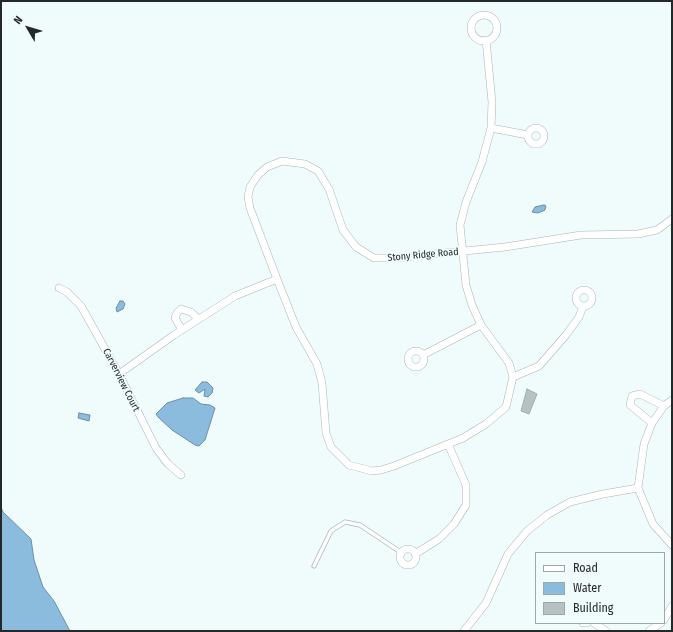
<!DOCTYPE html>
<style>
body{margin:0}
#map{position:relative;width:673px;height:632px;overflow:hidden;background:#effcfb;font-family:"Fira Sans Condensed",sans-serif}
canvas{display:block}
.frame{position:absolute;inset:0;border:2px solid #242828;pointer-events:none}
.legend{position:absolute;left:535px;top:552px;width:130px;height:72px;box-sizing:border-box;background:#effcfb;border:1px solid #9ea7a7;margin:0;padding:5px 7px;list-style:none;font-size:12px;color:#242828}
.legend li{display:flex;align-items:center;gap:8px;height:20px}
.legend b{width:20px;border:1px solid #9ea7a7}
.north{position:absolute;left:8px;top:8px;width:40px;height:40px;-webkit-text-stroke:3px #effcfb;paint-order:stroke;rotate:308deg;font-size:11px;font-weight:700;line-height:16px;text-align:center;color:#242828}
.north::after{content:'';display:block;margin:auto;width:14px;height:18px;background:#242828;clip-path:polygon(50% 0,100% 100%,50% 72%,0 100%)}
</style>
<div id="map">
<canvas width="673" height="632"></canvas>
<div class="frame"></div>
<ul class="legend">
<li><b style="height:5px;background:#fff"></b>Road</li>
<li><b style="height:11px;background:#8bbbdd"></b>Water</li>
<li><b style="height:11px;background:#b6c1c4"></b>Building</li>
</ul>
<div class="north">N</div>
</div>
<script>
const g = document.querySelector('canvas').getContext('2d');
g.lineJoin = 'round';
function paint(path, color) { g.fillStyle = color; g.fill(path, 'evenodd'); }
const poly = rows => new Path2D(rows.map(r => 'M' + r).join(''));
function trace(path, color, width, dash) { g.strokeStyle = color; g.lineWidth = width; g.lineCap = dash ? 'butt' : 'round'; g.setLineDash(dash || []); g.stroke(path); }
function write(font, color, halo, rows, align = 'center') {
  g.font = font + ' "Fira Sans Condensed",sans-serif'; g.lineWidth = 3.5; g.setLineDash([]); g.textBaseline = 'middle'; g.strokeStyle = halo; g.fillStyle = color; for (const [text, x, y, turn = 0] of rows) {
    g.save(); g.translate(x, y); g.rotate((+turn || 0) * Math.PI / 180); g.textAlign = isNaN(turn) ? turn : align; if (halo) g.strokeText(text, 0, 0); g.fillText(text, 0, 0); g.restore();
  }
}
const water = poly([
 [544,205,546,206,545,210,538,213,532,212,535,207,544,205],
 [120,301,123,301,125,304,123,309,117,312,116,308,120,301],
 [202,382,207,382,213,388,212,393,208,397,204,396,205,389,199,393,195,390,202,382],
 [183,398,193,398,201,404,210,405,215,408,205,440,199,446,195,445,172,430,158,417,156,414,167,403,183,398],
 [79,413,90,415,89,421,78,418,79,413],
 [1,507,3,512,31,539,34,560,43,587,54,601,70,631,1,631,1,507]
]);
const building = poly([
 [527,389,537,394,529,414,521,411,527,389]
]);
const service = poly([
 [314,566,331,531,345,522,360,525,402,553]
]);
const minor = poly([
 '471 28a13 13 0 1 1 26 0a13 13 0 1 1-26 0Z',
 [491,128,528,135],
 '528 136a8 8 0 1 1 16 0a8 8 0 1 1-16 0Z',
 [277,279,296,327,317,364,322,383,326,433,331,447,349,465,372,471,381,470,394,466,463,438,486,424,506,407,513,377,509,363,481,325,472,305,466,285,460,225,466,202,482,162,491,128,492,102,486,40],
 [59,288,67,292,81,306,119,374,156,448,168,464,181,475],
 '576 298a8 8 0 1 1 16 0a8 8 0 1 1-16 0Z',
 [182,330,175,318,177,313,181,309,191,312,198,319],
 '408 359a8 8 0 1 1 16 0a8 8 0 1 1-16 0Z',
 [423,355,481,325],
 [119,374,174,335,235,296,277,279,250,208,248,197,250,187,258,175,267,167,282,161,305,164,318,171,329,189,343,230,356,247,374,258,394,258,505,247,581,235,638,234,657,230,672,219],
 [513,377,539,366,566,335,579,317,583,306],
 [672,400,664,406,652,423,644,444,638,488,653,524,672,545],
 [652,423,630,405,632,396,640,394,664,406],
 '400 557a8 8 0 1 1 16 0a8 8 0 1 1-16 0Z',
 [415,554,439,539,454,524,466,505,466,485,448,444],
 [664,620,672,606],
 [583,623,587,623],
 [594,623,606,631],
 [464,631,486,603,508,554,527,531,547,515,570,502,603,494,638,488],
 [649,631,661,623]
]);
const streetNames = [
 ["Stony Ridge Road",423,255,-5],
 ["Carverview Court",121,380,63]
];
paint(water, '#8bbbdd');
trace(water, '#6c8fa7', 1);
paint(building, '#b6c1c4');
trace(building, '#a0abae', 1);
trace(service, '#a9b5b5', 5);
trace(minor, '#a9b5b5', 8);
trace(service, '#fff', 3.5);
trace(minor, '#fff', 7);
write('10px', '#242828', '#effcfb', streetNames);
</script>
